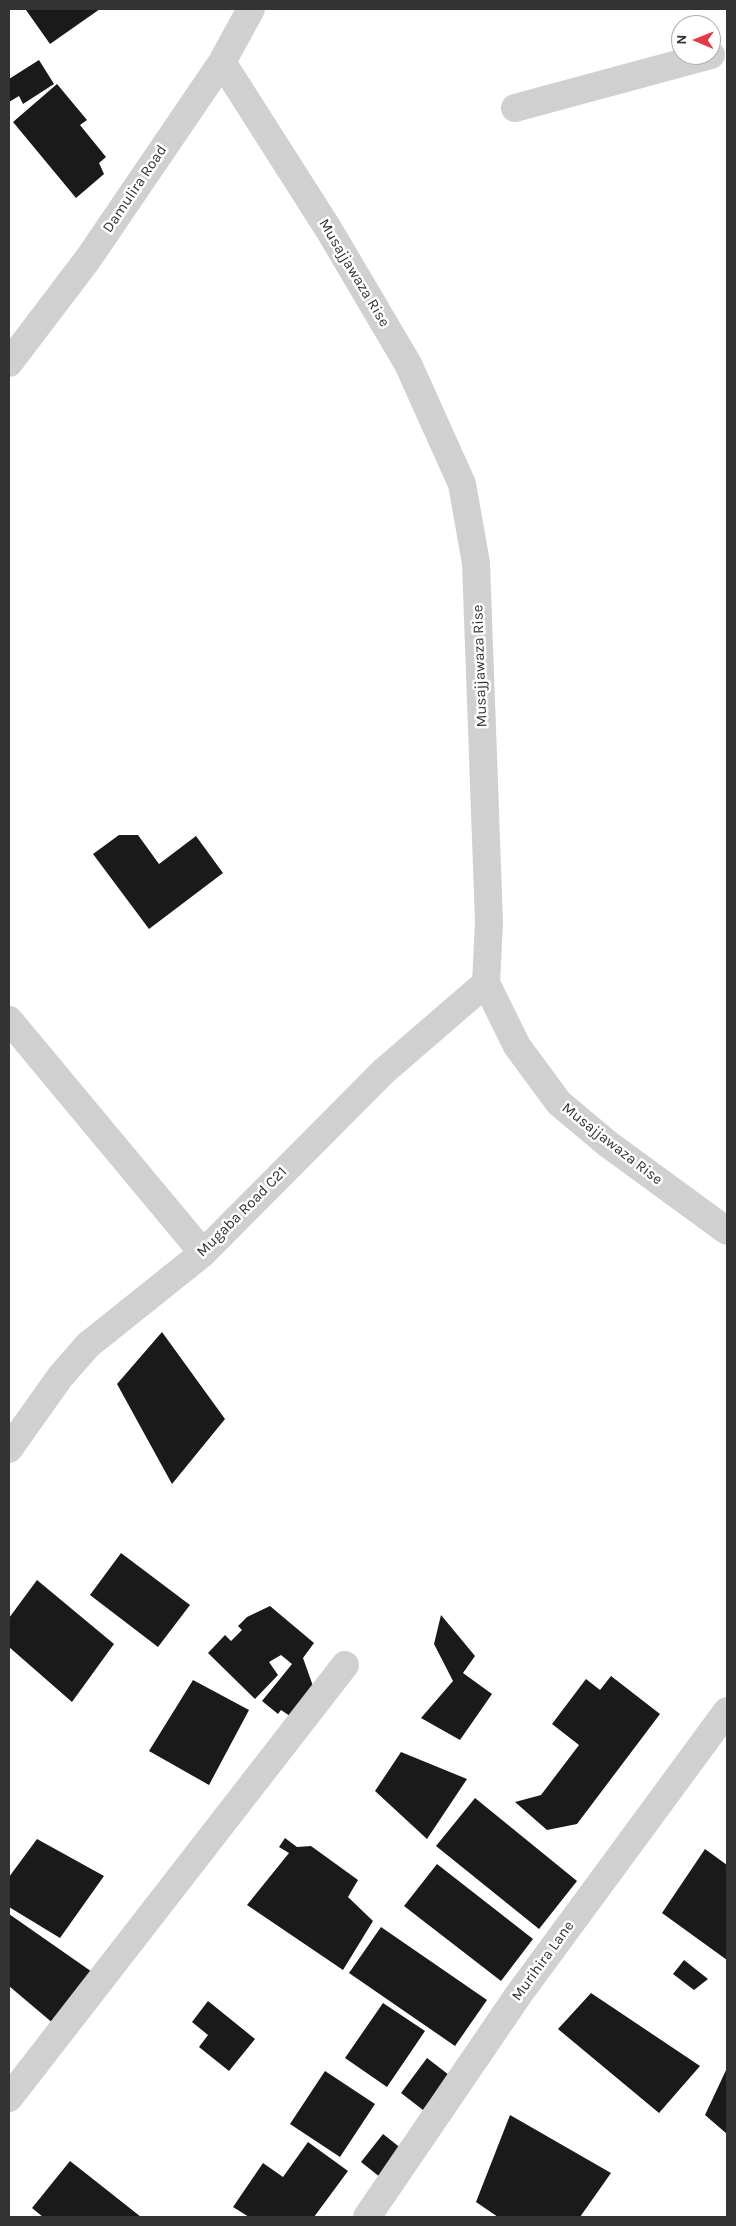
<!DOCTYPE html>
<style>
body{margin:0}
#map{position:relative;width:736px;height:2226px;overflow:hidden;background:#fff;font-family:Karla,sans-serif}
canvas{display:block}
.frame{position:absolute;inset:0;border:10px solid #333;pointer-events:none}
.north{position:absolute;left:671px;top:15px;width:50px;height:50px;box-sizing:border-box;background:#fff;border:1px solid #adadad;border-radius:50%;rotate:271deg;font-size:14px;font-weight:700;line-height:20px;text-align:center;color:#333}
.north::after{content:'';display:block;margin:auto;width:18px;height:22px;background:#e63946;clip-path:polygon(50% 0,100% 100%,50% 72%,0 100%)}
</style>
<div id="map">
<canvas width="736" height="2226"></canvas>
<div class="frame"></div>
<div class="north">N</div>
</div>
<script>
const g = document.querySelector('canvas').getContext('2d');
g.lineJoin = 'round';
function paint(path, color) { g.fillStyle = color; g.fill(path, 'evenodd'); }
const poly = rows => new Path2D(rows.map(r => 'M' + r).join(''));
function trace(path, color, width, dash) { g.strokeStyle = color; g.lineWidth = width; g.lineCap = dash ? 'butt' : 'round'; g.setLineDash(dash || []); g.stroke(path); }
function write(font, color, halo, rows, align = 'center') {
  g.font = font + ' Karla,sans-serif'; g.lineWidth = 5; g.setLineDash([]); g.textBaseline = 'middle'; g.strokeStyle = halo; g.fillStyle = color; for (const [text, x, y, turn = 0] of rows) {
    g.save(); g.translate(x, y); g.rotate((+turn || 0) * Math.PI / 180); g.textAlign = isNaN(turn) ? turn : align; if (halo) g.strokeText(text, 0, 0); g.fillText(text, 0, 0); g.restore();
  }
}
const building = poly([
 [28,9,100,9,50,44,26,10],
 [39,60,54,84,23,104,19,96,9,102,9,79],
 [57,84,87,120,80,125,106,157,99,163,104,174,76,198,13,122],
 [119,835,138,835,159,864,196,836,223,873,149,929,93,854],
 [162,1332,225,1419,172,1484,117,1384],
 [121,1553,190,1605,158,1647,90,1595],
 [37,1580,114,1644,72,1702,9,1647,9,1618],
 [270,1606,314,1643,303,1658,313,1686,290,1716,281,1710,278,1714,262,1701,292,1664,281,1655,269,1662,278,1675,255,1699,208,1653,225,1635,231,1641,242,1630,238,1626,247,1617],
 [441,1615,475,1656,463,1673,492,1694,460,1740,421,1718,453,1681,434,1644],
 [611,1676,660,1714,577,1824,547,1830,515,1802,541,1795,579,1745,552,1724,586,1679,600,1690],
 [193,1680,249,1710,209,1785,149,1751],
 [401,1752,467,1779,427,1839,375,1791],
 [475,1798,577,1881,539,1929,436,1846],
 [285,1838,297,1847,311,1846,358,1880,348,1897,373,1921,343,1970,247,1905,289,1853,279,1847],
 [37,1839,104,1876,60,1938,9,1907,9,1877],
 [705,1849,727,1865,727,1960,662,1913],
 [437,1864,533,1939,501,1981,404,1906],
 [9,1914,95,1974,61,2030,9,1986],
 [381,1927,487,2000,455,2046,349,1973],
 [684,1960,708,1979,694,1990,673,1974],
 [591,1993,700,2066,659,2113,558,2029],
 [208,2001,255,2039,229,2071,199,2047,208,2035,192,2022],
 [383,2003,425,2031,387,2087,345,2058],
 [427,2058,449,2075,423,2110,401,2093],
 [727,2068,727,2134,705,2115],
 [325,2071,375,2104,340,2157,290,2124],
 [510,2115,611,2173,580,2217,498,2217,476,2202],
 [383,2134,402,2149,380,2177,361,2162],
 [308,2142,348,2171,314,2217,249,2217,233,2207,263,2163,283,2177],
 [70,2161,79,2168,141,2217,43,2217,32,2208]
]);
const minor = poly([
 [222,62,329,230,408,364,462,484,476,563,489,922,486,983,517,1046,559,1103,608,1144,727,1231],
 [515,108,711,55],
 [9,363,88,259,222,62,251,9],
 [9,1020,203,1253],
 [9,1449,60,1377,88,1345,203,1253,384,1071,486,983],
 [9,2098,345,1665],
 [367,2217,519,1994,727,1711]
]);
const streetNames = [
 ["Damulira Road",135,189,-56],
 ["Musajjawaza Rise",354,273,59],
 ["Musajjawaza Rise",480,666,-92],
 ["Musajjawaza Rise",612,1144,38],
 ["Mugaba Road C21",242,1212,-45],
 ["Murihira Lane",543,1961,-54]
];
paint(building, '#1a1a1a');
trace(minor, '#d0d0d0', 28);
write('15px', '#333', '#fff', streetNames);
</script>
